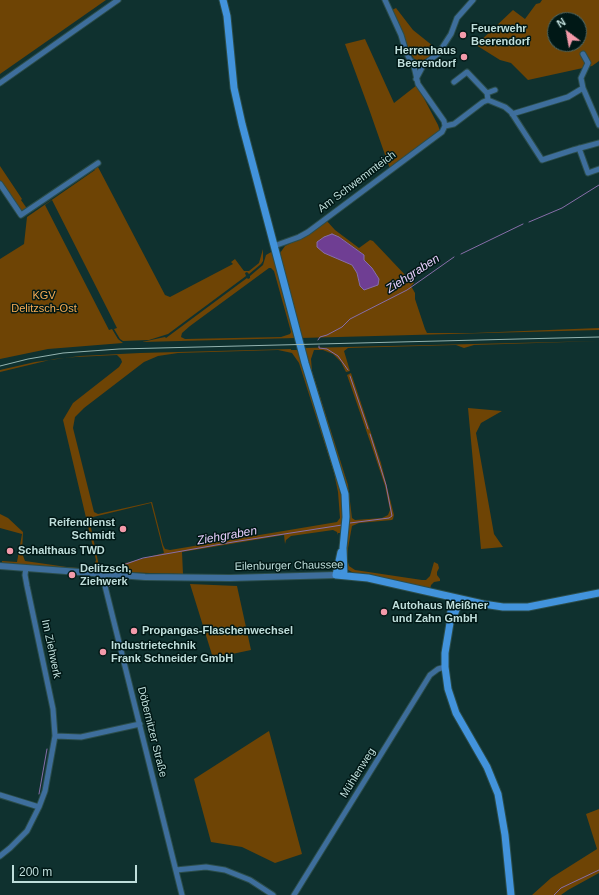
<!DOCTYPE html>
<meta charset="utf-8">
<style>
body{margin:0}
#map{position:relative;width:599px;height:895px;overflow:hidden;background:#0f312f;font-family:Arial,sans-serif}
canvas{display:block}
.north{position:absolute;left:547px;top:12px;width:40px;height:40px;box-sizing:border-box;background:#001816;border:1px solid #4c6765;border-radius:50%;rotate:328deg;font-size:11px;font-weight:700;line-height:16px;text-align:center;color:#bfdedb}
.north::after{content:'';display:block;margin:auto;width:14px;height:18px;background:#f39aaa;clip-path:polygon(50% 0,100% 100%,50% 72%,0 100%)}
.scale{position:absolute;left:12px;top:865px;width:125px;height:18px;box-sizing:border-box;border:2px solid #bfdedb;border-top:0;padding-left:5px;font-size:12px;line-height:14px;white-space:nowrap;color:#bfdedb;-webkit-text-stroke:3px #001816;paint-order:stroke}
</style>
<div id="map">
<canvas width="599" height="895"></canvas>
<div class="north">N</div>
<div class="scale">200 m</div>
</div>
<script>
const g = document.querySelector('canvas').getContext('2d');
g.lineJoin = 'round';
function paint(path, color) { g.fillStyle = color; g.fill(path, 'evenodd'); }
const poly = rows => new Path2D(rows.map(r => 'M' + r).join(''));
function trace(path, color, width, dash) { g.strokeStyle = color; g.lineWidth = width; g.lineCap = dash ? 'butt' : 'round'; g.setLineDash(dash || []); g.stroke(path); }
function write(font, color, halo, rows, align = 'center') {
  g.font = font + ' Arial,sans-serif'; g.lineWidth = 3; g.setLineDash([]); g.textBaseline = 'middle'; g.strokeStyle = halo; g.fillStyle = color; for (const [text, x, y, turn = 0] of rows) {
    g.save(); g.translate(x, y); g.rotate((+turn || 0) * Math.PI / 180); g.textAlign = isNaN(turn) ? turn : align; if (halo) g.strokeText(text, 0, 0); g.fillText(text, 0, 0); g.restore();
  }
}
const green = poly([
 [0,0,106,0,0,74],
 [542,0,599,0,599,61,592,66,528,80,511,63,500,60,476,45,513,10,525,19,536,4,540,3],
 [555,20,579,20,579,44,555,44],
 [396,8,413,30,438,50,430,58,421,61,415,60,411,54,392,10],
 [365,39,394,103,417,85,438,125,440,131,390,169,369,109,345,44],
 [0,166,22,199,21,200,28,210,21,215,0,185],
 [95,166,98,167,165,295,170,297,233,264,231,262,235,259,244,271,249,271,259,263,263,249,263,261,261,264,249,274,247,272,245,273,246,276,168,334,149,340,123,341,120,339,114,329,117,328,52,200,45,205,109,330,112,329,118,339,123,343,48,349,0,359,0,259,24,244,27,217,95,170,93,167],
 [326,220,335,230,359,248,370,240,373,241,408,278,412,280,414,283,411,286,415,293,415,299,425,329,427,333,473,333,599,328,599,330,301,338,280,253,285,246,301,238],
 [339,237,364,255,364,260,368,264,360,286,357,273,352,265],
 [273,251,296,338,142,342,165,337,166,338,247,278,248,279,250,278,250,276,263,265,266,255],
 [269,268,271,268,274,271,291,332,290,334,281,337,185,339,181,337,182,333,190,326],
 [599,341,474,345,464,348,456,345,348,348,344,351,350,371,346,372,341,362,333,354,323,350,314,350,311,359,312,371,348,485,352,518,355,520,382,518,388,515,390,510,385,486,375,456,347,375,351,373,381,463,394,515,393,519,392,520,359,523,352,526,348,548,347,558,349,566,355,570,422,580,426,580,430,576,434,562,438,564,439,568,437,572,437,575,440,579,440,581,434,582,431,585,430,590,354,573,348,570,345,562,349,512,304,348],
 [291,349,291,350,299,350,336,469,344,505,342,533,338,533,338,535,337,532,333,530,291,536,286,540,285,544,284,535,182,552,183,574,117,572,122,564,164,553,151,503,89,518,99,566,97,571,2,563,2,561,17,562,22,534,0,528,0,514,8,518,23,532,22,553,25,561,67,567,91,569,94,566,96,560,63,420,73,403,119,367,122,362,121,359,117,355,76,357,54,359,0,372,0,370,35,362,80,356,140,353],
 [278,350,292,353,299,363,334,473,338,492,340,518,337,522,170,550,165,549,163,545,152,502,98,514,94,512,73,428,75,417,84,408,144,362,158,356,178,353],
 [468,408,502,411,481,423,476,433,494,534,503,547,481,549],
 [190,584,237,586,251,650,213,658],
 [269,731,302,854,275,863,242,847,211,842,194,779],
 [599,809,599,873,568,890,561,895,532,895,551,878,597,849,586,814]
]);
const water = poly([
 [332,234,339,237,364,255,364,260,372,268,379,279,378,285,364,290,360,286,357,273,352,265,324,253,317,247,317,242,324,237,332,234]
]);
const stream = poly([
 [529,222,562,208,599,185],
 [461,254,523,224],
 [318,340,320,337,327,335,342,327,350,319,407,290,454,257],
 [319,346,319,348,327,349,338,356,348,370],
 [350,376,368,429],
 [350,523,389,518,392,516,386,485,370,434],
 [120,571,123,565,143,558,233,542,342,525],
 [109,587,114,582],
 [39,794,47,749],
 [554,895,561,888,599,870]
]);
const minor = poly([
 [385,0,401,35,406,52,410,60,413,62,418,84,444,121,445,126],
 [583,54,588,63,581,78,583,88,599,125],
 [413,62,420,65,424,64,438,54,451,34,457,18,473,0],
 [416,79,424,64],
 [454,82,467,72,487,93,488,100],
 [0,83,118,0],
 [487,93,495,90],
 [512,114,568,97,583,88],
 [445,126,454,124,483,102,488,100,505,107,511,112,542,160,573,150,599,143],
 [579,148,588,173,599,169],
 [0,184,21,215,98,163],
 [274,246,299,237,308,232,442,132,445,126],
 [102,574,182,895],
 [55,736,81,737,140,724],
 [0,795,39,807],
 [0,856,10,848,27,831,39,807,45,791,55,736,53,709,27,586,25,575,26,568],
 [176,870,206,867,225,870,250,880,273,895],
 [294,895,430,675,438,669,445,667]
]);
const tertiary = poly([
 [0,566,145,577,230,578,336,575]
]);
const secondary = poly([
 [223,0,227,16,234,88,242,124,305,363,345,494,346,517,343,548,344,575],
 [341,552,336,575,368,578,483,604,503,607,528,607,599,593],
 [452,597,450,623,445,653,445,667,448,689,456,713,487,767,498,794,505,835,511,895],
 [453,618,460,599]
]);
const rail = poly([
 [0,366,28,359,63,353,119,349,599,337]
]);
const markers = [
 [463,35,4,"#f39aaa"],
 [464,57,4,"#f39aaa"],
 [123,529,4,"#f39aaa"],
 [10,551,4,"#f39aaa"],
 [72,575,4,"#f39aaa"],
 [384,612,4,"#f39aaa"],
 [134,631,4,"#f39aaa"],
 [103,652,4,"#f39aaa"]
];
const poiNames = [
 ["Feuerwehr",471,29],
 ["Beerendorf",471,42],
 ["Herrenhaus",456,51,"right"],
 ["Beerendorf",456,64,"right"],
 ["Reifendienst",115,523,"right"],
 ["Schmidt",115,536,"right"],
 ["Schalthaus TWD",18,551],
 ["Delitzsch,",80,569],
 ["Ziehwerk",80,582],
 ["Autohaus Meißner",392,606],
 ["und Zahn GmbH",392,619],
 ["Propangas-Flaschenwechsel",142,631],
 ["Industrietechnik",111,646],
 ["Frank Schneider GmbH",111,659]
];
const streetNames = [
 ["Am Schwemmteich",357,182,-37],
 ["Eilenburger Chaussee",289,566,-1],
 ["Im Ziehwerk",51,649,78],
 ["Döbernitzer Straße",152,732,76],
 ["Mühlenweg",358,773,-58]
];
const parkNames = [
 ["KGV",44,296],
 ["Delitzsch-Ost",44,309]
];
const waterNames = [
 ["Ziehgraben",413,274,-33],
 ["Ziehgraben",227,536,-10]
];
paint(green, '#6e4405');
paint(water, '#6f3e93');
trace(water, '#876ea9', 1);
trace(stream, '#876ea9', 1);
trace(minor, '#2b4d4b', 7);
trace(tertiary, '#2b4d4b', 8);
trace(secondary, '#2b4d4b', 9);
trace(minor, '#3e6e9c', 5);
trace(tertiary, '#3e6e9c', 6);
trace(secondary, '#4293dc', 7);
trace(rail, '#94b4b1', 1);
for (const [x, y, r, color] of markers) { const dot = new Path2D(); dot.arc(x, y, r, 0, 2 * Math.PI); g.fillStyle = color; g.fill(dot); trace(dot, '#001816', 1.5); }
write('bold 11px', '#bfdedb', '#001816', poiNames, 'left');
write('11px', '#bfdedb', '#001816', streetNames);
write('11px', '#f7ad55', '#001816', parkNames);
write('italic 12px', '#e4ccfa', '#001816', waterNames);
</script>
